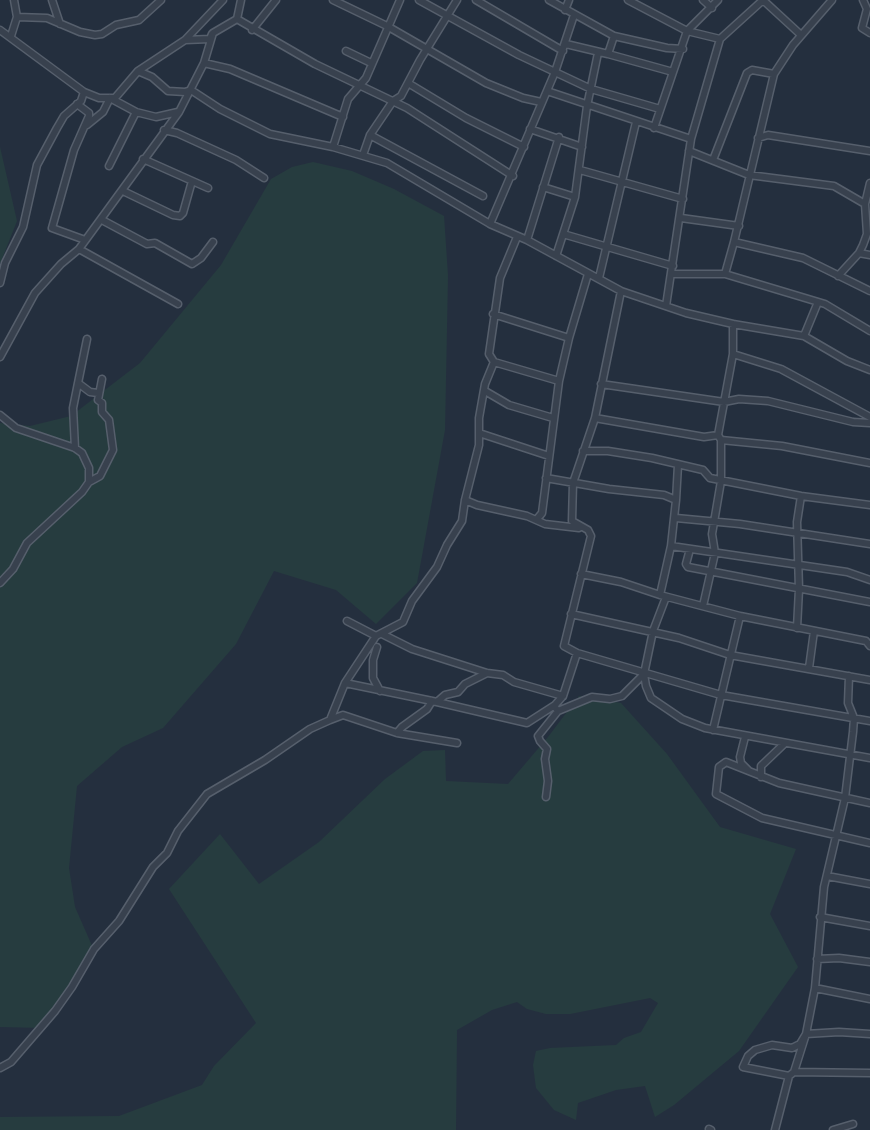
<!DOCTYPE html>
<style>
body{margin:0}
canvas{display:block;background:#242f3e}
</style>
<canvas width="870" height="1130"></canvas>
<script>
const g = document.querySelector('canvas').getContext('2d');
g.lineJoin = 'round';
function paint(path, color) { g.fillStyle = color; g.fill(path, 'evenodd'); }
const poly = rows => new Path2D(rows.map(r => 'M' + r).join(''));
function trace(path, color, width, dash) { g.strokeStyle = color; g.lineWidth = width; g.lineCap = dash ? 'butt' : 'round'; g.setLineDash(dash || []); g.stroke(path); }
const green = poly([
 [0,147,17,221,0,264],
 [313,162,352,171,394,189,444,216,448,276,445,430,417,583,376,624,336,590,274,571,236,644,163,728,122,747,77,786,69,868,75,907,93,948,44,1028,0,1027,0,423,30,426,71,416,140,363,221,265,271,179,292,167],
 [579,696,621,703,667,754,720,827,796,849,770,914,798,967,739,1051,674,1105,655,1117,645,1086,616,1090,578,1103,576,1120,554,1110,536,1088,533,1065,536,1051,550,1048,616,1045,624,1038,641,1032,658,1003,650,998,570,1014,546,1014,527,1009,517,1002,492,1010,457,1030,456,1130,0,1130,0,1117,119,1116,202,1085,214,1066,256,1023,169,889,220,834,259,884,319,842,385,779,423,751,445,750,446,781,508,784,548,737]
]);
const minor = poly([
 [52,0,60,24],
 [333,0,387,26,486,83,523,98,541,102],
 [419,0,519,55,591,89,660,109],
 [476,0,563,51],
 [549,0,614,36,667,48,683,49],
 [628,0,687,31,720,39],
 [703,0,712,8],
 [763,0,801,35],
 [863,0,867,9,862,28,870,33],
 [565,10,569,0],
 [17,17,47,18,80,32,95,35,102,34,116,25,139,20,161,0],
 [237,19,315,64,407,108,513,176],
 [0,30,84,92,99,98,115,98,138,71,185,40,223,0],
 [252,30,276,0],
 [11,36,17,17,14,0],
 [614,36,608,54,673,72],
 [185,40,210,39,212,34],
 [566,44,608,54],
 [346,51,371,63],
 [204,63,230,69,343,117],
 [138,71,152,77,168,91,185,92,191,90,220,109,270,134,333,147,387,163,490,224,527,240,621,291,686,313,733,324,733,354,781,369,870,417],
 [408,83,466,118,524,147],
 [547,91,691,139],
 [77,104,89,113,89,116,74,150,52,228,85,240],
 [87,125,103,112,110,98,136,112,156,117,178,112],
 [654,128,687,31,718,0],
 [530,129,582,147],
 [164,130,177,133,236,160,264,178],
 [370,135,483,196],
 [758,138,768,135,870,151],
 [333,147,348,99,366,78,400,0],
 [689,151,749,175,834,186,865,204,867,234,863,245,859,253,838,276],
 [363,155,370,135,393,101,401,96,420,60,457,0],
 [143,159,208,188],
 [713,160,747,73,752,70,774,74],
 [109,166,136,112],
 [580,170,683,199],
 [543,187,575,197],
 [123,191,173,215,180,216,183,213,192,181],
 [865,204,870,183],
 [681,218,739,226],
 [102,220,147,244,155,243,192,264,201,258,213,242],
 [490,224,555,72,574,15],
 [563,234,673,266],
 [527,240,559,137],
 [734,242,774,74,793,45,832,0],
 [79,249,178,304],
 [859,253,870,255],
 [556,256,575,197,587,106,598,53],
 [671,274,725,274,825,304,870,331],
 [725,274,734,242,803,258,870,291],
 [599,278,636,122],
 [0,283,5,263,23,227,37,165,57,128,64,116,81,101,84,92],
 [621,291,595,418,573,483,572,521,588,530,591,536,564,646,577,653,721,695,870,721],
 [666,306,691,139,720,39,763,0],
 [493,314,569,338],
 [733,324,804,336,847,361,870,370],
 [804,336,818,302],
 [87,339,78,383,90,392,98,393],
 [0,357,35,293,61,264,79,249,179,112,204,63,213,33,237,19,241,0],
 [494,362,559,381],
 [601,384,724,402,739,399,768,401,853,422,870,423],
 [485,391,509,405,553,418],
 [0,415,16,428,75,448,82,453,89,468,89,482,82,492,27,543,13,569,0,583],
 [595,418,704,437,718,435],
 [479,433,549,456],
 [721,440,782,446,870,463],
 [75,448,73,408,78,383],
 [583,451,608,451,652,458,703,470,710,478,801,496,870,505],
 [546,478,609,489,664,495,676,500,671,546,660,595],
 [89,482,100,476,113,450,109,420,102,412,102,403,98,400,102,379],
 [465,500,477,505,527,516,545,524,579,528],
 [676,500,678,465],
 [676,518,740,524,870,544],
 [537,519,542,513,559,381,569,338,588,274],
 [671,546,847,572,870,580],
 [690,549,686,564,688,567,870,602],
 [581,574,621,582,660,595,740,616,866,641,870,646],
 [666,597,653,631,644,674,646,686,651,698,682,719,705,728,870,758],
 [703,606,715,553,712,534,721,481,721,440,718,435,733,354],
 [571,614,679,638,730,655,870,680],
 [347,621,376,636],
 [797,628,799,589,797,522,801,496],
 [382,634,412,649,487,673,503,675,514,682,563,696,577,653],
 [377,647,373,660,373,678,380,691],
 [809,668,814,631],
 [345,683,437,702,445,695,458,692,465,684,487,673],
 [437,702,527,723,555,705,563,696],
 [558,711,592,697,610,699,622,696,644,674],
 [330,720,343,715,397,733,457,743],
 [713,730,740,616],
 [397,733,402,727,427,709,432,701],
 [745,737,740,757,741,763,749,771],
 [761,777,761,766,784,744],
 [546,797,548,781,545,759,547,749,540,741,538,736,558,711,554,706],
 [870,803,779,783,726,762,719,767,716,794,762,818,870,843],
 [827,876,870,884],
 [820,917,870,926],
 [817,959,839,958,870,962],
 [815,988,870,999],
 [0,1068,11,1062,55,1011,72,987,94,949,119,921,153,867,167,853,178,831,207,794,265,760,310,729,330,720,345,683,376,636,403,622,412,601,437,567,447,545,462,521,465,500,479,445,479,418,485,384,494,362,489,354,500,278,517,237],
 [794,1072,870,1073],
 [789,1076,743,1067,748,1056,755,1050,772,1045,792,1048,800,1044,806,1034,839,1032,870,1034],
 [709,1129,711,1130],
 [775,1130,789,1076,794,1072,806,1034,815,988,824,887,845,798,853,732,854,718,848,703,849,676],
 [833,1130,853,1124]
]);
paint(green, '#263c3f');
trace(minor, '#565f6c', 9);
trace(minor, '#38414e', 6);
</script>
